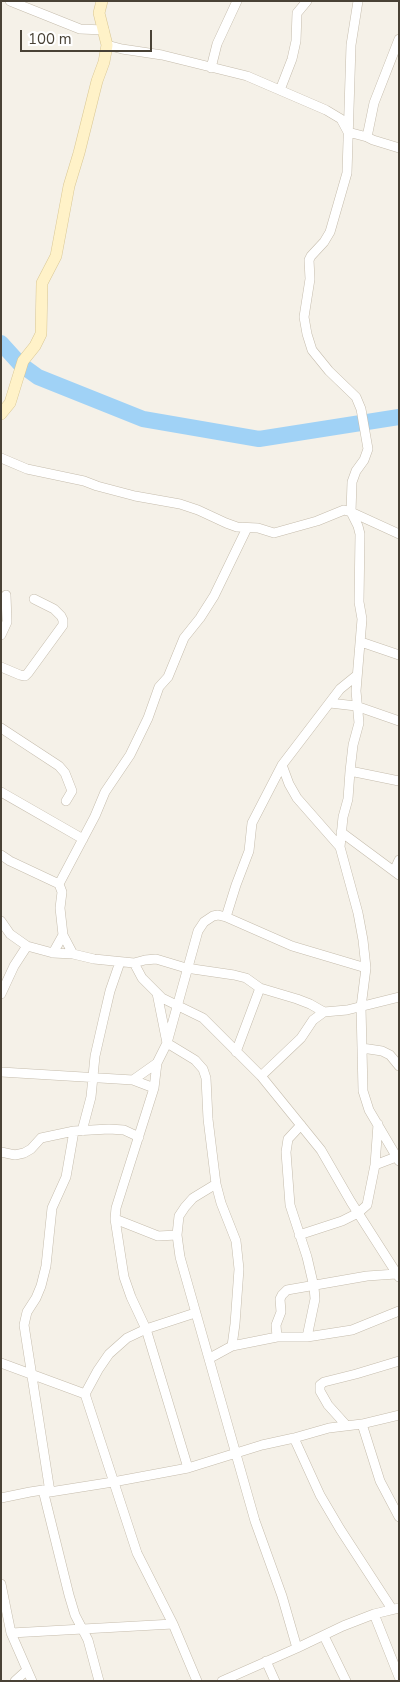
<!DOCTYPE html>
<style>
body{margin:0}
#map{position:relative;width:400px;height:1682px;overflow:hidden;background:#f5f1e8;font-family:"Nunito Sans",sans-serif}
canvas{display:block}
.frame{position:absolute;inset:0;border:2px solid #494236;pointer-events:none}
.scale{position:absolute;left:20px;top:30px;width:132px;height:22px;box-sizing:border-box;border:2px solid #494236;border-top:0;padding-left:6px;font-size:15px;line-height:18px;white-space:nowrap;color:#494236;-webkit-text-stroke:4px #fff;paint-order:stroke}
</style>
<div id="map">
<canvas width="400" height="1682"></canvas>
<div class="frame"></div>
<div class="scale">100 m</div>
</div>
<script>
const g = document.querySelector('canvas').getContext('2d');
g.lineJoin = 'round';
const poly = rows => new Path2D(rows.map(r => 'M' + r).join(''));
function trace(path, color, width, dash) { g.strokeStyle = color; g.lineWidth = width; g.lineCap = dash ? 'butt' : 'round'; g.setLineDash(dash || []); g.stroke(path); }
const river = poly([
 [1,343,20,364,38,377,143,419,259,439,399,417]
]);
const street = poly([
 [10,1,80,29,104,30],
 [358,1,351,45,347,173,330,232,324,242,311,256,309,260,310,279,304,317,307,334,312,350,329,371,356,397,361,409,368,449,364,460,356,471,352,482,351,512,358,526,360,534,359,602,362,619,356,691,359,723,353,745,350,771,348,799,343,817,340,847,358,913,363,940,366,968,361,1007,363,1091,369,1110,399,1161],
 [107,45,122,49,162,55,247,76,326,110,341,119,348,132,367,137,373,140,399,148],
 [211,68,217,44,237,1],
 [280,90,292,59,296,41,297,13,307,1],
 [367,137,374,103,399,39],
 [1,458,27,469,84,481,97,486,135,496,180,504,198,510,226,523,237,527,258,528,274,533,317,521,344,510,351,512,399,534],
 [1,635,7,622,6,595],
 [361,642,399,655],
 [1,667,20,675,25,676,28,673,63,625,63,620,61,616,54,609,34,599],
 [330,703,356,706,399,721],
 [1,728,59,766,65,773,72,791,66,801],
 [282,765,289,784,297,798,340,847],
 [350,771,399,781],
 [1,792,83,839],
 [341,832,399,875],
 [1,855,10,861,59,884],
 [394,871,399,860],
 [226,917,292,946,366,968],
 [1,921,10,934,27,946,53,953,73,954,94,959,134,963,145,960,156,959,186,968,234,975,246,978,260,988,297,999,310,1004,324,1012,313,1020,301,1038,261,1076],
 [53,953,63,935],
 [73,954,63,935,60,908,62,892,59,884,95,816,105,792,130,755,148,718,159,687,168,677,184,638,200,618,214,596,247,528],
 [134,963,142,978,162,998,203,1018,261,1076,321,1150,351,1202,399,1277],
 [157,993,167,1043,195,1060,203,1069,206,1078,208,1119,216,1184,221,1203,236,1241,239,1269,235,1324,232,1346],
 [1,994,14,966,27,946],
 [324,1012,347,1010,399,997],
 [362,1048,382,1051,390,1055,399,1066],
 [236,1052,260,988],
 [1,1072,133,1080],
 [154,1088,133,1080,157,1063],
 [301,1125,288,1139,286,1152,290,1205,307,1257,314,1287,315,1299,307,1337],
 [82,1131,91,1097,95,1056,103,1021,110,991,120,962],
 [1,1152,15,1155,24,1153,31,1149,41,1138,74,1131,109,1129,124,1130,139,1137],
 [375,1165,396,1157],
 [216,1184,193,1198,185,1207,179,1216,177,1235,180,1257,255,1521,282,1596,297,1648],
 [115,1219,158,1236,177,1235],
 [299,1235,342,1221,358,1213,367,1205,375,1165,378,1124],
 [195,1313,146,1329,127,1338,109,1354,98,1370,85,1394,137,1553,173,1624,197,1681],
 [277,1337,276,1325,281,1312,280,1299,282,1295,287,1290,367,1276,396,1274],
 [210,1358,232,1346,277,1337,307,1337,352,1330,399,1311],
 [1,1363,85,1394],
 [362,1424,380,1481,399,1517],
 [346,1425,328,1405,320,1391,320,1385,324,1382,356,1374,399,1361],
 [294,1438,320,1495,340,1529,392,1609],
 [188,1468,146,1329,131,1297,124,1277,115,1219,116,1208,154,1088,157,1063,167,1043,198,931,204,922,213,916,218,915,226,917,236,885,249,851,252,823,282,765,340,689,356,676],
 [43,1490,69,1595,75,1615,88,1640,99,1681],
 [50,1492,24,1325,27,1312,36,1298,41,1286,46,1266,52,1208,66,1177,74,1131],
 [1,1498,30,1492,43,1490,50,1492,113,1482,188,1468,262,1445,294,1438,329,1428,362,1424,399,1415],
 [1,1584,11,1633,32,1681],
 [374,1614,399,1677],
 [11,1633,173,1624],
 [324,1636,346,1681],
 [266,1661,275,1681],
 [15,1681,26,1671],
 [222,1681,297,1648,343,1626,374,1614,399,1608]
]);
const secondary = poly([
 [1,414,10,403,23,361,35,346,41,334,42,283,56,256,69,186,79,153,97,81,104,62,107,45,99,13,102,1]
]);
trace(river, '#a0d2f6', 16);
trace(street, '#c5bcac', 10);
trace(secondary, '#d9c794', 12);
trace(street, '#fff', 9);
trace(secondary, '#fff2c8', 11);
</script>
